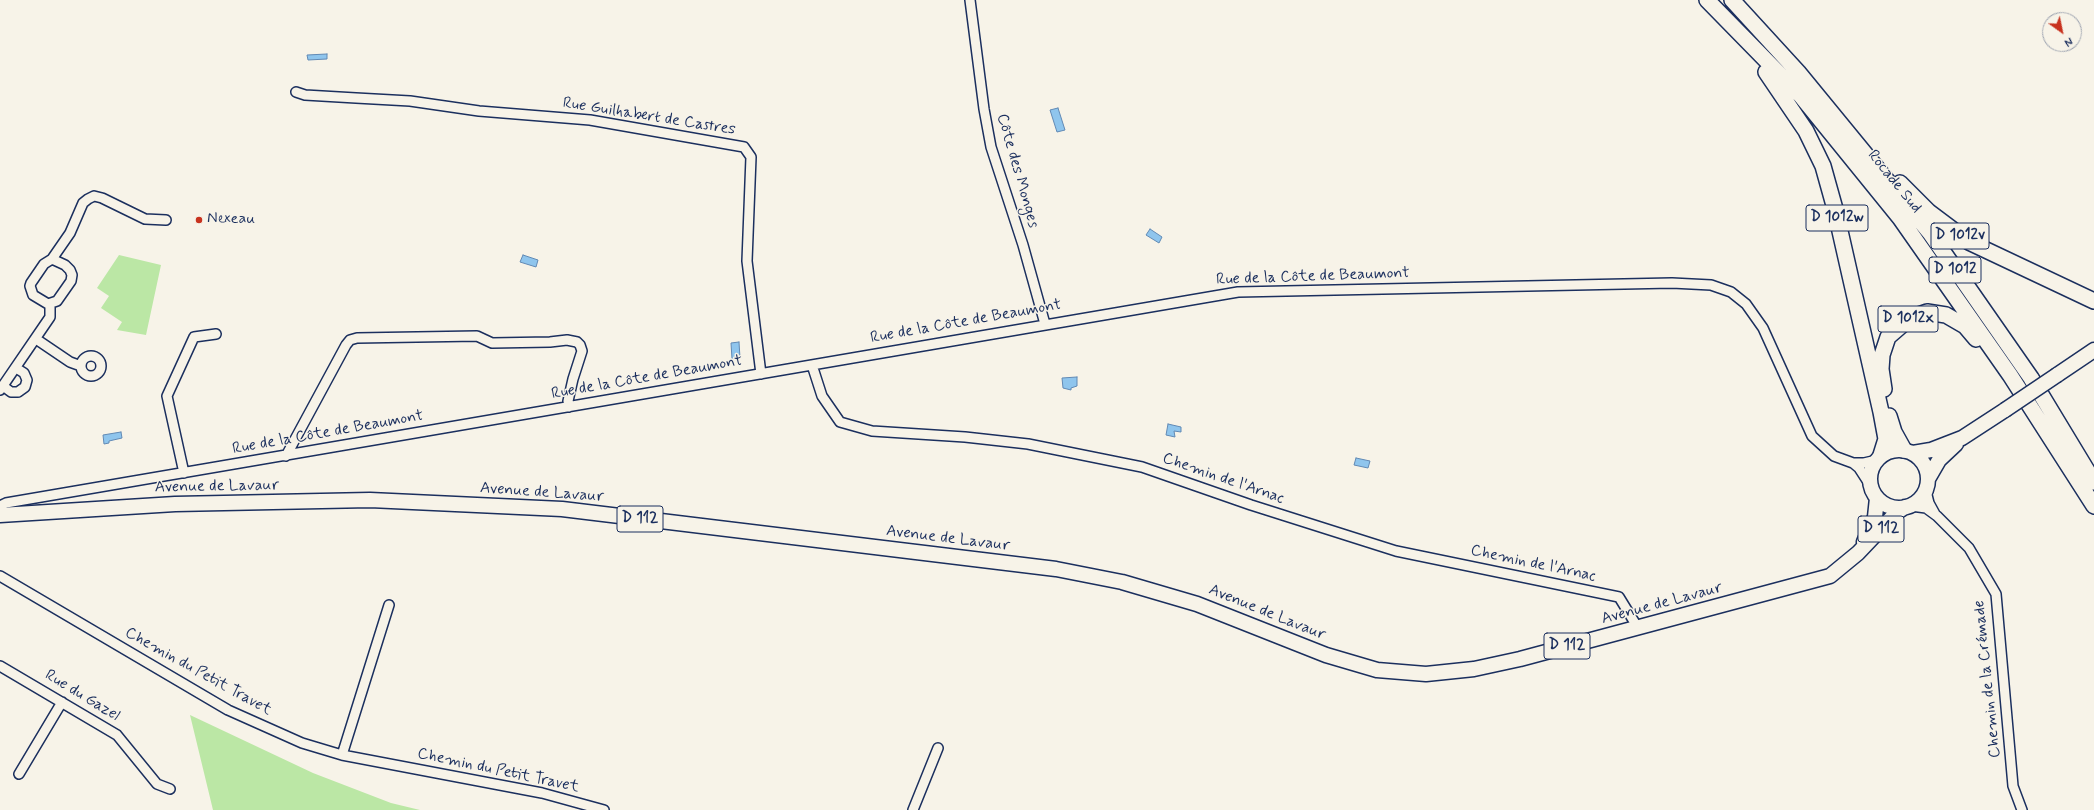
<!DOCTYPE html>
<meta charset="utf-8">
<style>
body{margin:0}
#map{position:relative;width:2094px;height:810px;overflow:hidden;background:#f7f3e8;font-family:Mynerve,sans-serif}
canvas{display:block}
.north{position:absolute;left:2042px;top:12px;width:40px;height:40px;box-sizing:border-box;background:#f7f3e8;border:1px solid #9fa5b1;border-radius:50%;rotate:147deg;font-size:11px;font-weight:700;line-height:16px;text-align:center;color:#1b2f5e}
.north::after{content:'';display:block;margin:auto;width:14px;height:18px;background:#c8321e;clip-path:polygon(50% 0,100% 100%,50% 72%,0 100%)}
</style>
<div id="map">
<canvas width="2094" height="810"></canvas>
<div class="north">N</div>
</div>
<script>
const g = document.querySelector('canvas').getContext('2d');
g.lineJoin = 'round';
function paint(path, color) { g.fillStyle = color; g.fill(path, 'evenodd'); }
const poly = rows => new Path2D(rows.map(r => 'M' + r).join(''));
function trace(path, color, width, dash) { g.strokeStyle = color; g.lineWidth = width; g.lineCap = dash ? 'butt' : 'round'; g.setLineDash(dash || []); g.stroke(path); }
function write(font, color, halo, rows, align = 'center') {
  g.font = font + ' Mynerve,sans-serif'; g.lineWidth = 3; g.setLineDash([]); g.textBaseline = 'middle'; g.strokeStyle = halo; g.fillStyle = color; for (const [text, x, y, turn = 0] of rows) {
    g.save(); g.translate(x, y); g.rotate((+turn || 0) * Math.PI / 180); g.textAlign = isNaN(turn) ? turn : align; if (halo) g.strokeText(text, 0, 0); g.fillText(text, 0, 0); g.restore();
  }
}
const green = poly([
 [119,255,161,265,146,335,117,330,122,322,101,308,109,296,97,288],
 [190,715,313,773,391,803,420,810,213,810]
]);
const water = poly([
 [327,54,327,59,308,60,307,55,327,54],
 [1058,108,1065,130,1057,132,1050,110,1058,108],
 [1150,229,1162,237,1159,243,1146,235,1150,229],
 [523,255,538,260,536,267,520,262,523,255],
 [739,342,740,358,732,359,731,343,739,342],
 [1077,377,1077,386,1071,388,1071,390,1063,388,1062,378,1077,377],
 [1168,424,1181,427,1181,432,1174,431,1175,437,1166,435,1168,424],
 [121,432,122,438,109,441,109,443,104,444,103,435,121,432],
 [1356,458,1370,461,1368,468,1354,465,1356,458]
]);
const minor = poly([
 [970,0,984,109,991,147,1023,245,1045,324],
 [296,92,305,95,356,98,410,101,479,111,590,120,744,147,751,157,747,261,761,374],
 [52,259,70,233,83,203,88,199,94,196,102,198,145,219,166,220],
 [52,259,65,265,70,270,72,275,71,281,57,301,48,304,33,295,30,286,31,283,44,264,52,259],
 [36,339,70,362,81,366],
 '81 366a10 10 0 1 1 20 0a10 10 0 1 1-20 0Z',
 [812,365,822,396,840,422,872,431,965,437,1028,444,1142,467,1251,505,1396,551,1619,597,1638,628],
 [3,386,11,392,18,392,25,387,27,380,24,373,16,368],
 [0,390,50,317,50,304],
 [286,456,346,345,350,340,357,338,477,336,492,343,550,342,567,340,577,342,580,345,582,351,573,379,568,401,569,407],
 [1853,463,1864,463,1877,460],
 [184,473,167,396,194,337,216,334],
 [1926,491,1929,503,1935,514],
 [0,506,6,503,1238,292,1672,283,1711,285,1731,292,1746,304,1763,328,1812,436,1834,456,1853,463,1859,468,1870,485],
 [1911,506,1926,508,1937,516,1969,548,1996,594,2013,786,2022,810],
 [0,576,228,710,302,743,342,755,542,793,604,810],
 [0,666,117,735,157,784,170,789],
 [342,755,389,605],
 [19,774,62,702],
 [913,810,938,748]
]);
const primary = poly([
 [2057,375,2094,350],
 '1870 479a29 29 0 1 1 58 0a29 29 0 1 1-58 0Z',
 [1913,453,1931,450,1962,438,2005,410],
 [1928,479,1939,460,1956,444],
 [0,515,175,504,370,500,562,509,1056,569,1122,582,1197,604,1326,655,1377,670,1426,674,1474,669,1520,659,1830,576,1858,553,1896,513,1905,507],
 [1864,542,1875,517,1877,498]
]);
const trunk = poly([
 [1707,0,1801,96,1900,218,2010,375,2094,506],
 [1732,0,1798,72,1930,233,2031,378,2094,482],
 [1766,72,1806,131,1823,166,1835,209,1881,412,1886,439,1881,455],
 [1900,183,1929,212,1969,242,2094,301],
 [1884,389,1881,369,1882,355,1888,337,1910,318,1927,312,1946,315,1965,326,1976,339],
 [1889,416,1894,432,1904,450]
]);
const primaryBridge = poly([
 [2005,410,2057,375]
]);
const markers = [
 [199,220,4,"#c8321e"]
];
const shields = [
 [1837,218,62],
 [1960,236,58],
 [1955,270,52],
 [1908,319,60],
 [640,519,46],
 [1881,529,46],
 [1567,646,46]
];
const shieldNames = [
 ["D 1012w",1837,218],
 ["D 1012v",1960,236],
 ["D 1012",1955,270],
 ["D 1012x",1908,319],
 ["D 112",640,519],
 ["D 112",1881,529],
 ["D 112",1567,646]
];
const streetNames = [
 ["Rue Guilhabert de Castres",649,117,9],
 ["Côte des Monges",1017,171,74],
 ["Rocade Sud",1894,182,51],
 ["Rue de la Côte de Beaumont",1313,277,-2],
 ["Rue de la Côte de Beaumont",966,322,-10],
 ["Rue de la Côte de Beaumont",647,378,-10],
 ["Rue de la Côte de Beaumont",328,433,-10],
 ["Chemin de l'Arnac",1223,479,19],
 ["Avenue de Lavaur",217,487,-1],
 ["Avenue de Lavaur",542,493,4],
 ["Avenue de Lavaur",948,539,7],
 ["Chemin de l'Arnac",1533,564,12],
 ["Avenue de Lavaur",1662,604,-15],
 ["Avenue de Lavaur",1267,613,22],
 ["Chemin du Petit Travet",198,672,29],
 ["Chemin de la Crémade",1988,679,-96],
 ["Rue du Gazel",82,696,31],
 ["Chemin du Petit Travet",498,771,12]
];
const poiNames = [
 ["Nexeau",207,220]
];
paint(green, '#bbe7a5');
paint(water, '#8fc5ed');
trace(water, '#6189b4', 1);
trace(minor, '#1b2f5e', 12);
trace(primary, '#1b2f5e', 17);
trace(trunk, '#1b2f5e', 18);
trace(minor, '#f7f3e8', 9);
trace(primary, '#f7f3e8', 14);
trace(trunk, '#f7f3e8', 15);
trace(primaryBridge, '#1b2f5e', 17, []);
trace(primaryBridge, '#f7f3e8', 14);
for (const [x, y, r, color] of markers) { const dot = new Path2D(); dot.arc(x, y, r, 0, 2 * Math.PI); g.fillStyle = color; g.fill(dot); trace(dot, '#f7f3e8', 1.5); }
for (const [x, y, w] of shields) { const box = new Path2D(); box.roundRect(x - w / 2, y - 13, w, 26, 3); g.fillStyle = '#f7f3e8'; g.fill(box); trace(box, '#1b2f5e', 1); }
write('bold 15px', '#1b2f5e', null, shieldNames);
write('16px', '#1b2f5e', '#f7f3e8', streetNames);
write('16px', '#1b2f5e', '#f7f3e8', poiNames, 'left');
</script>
